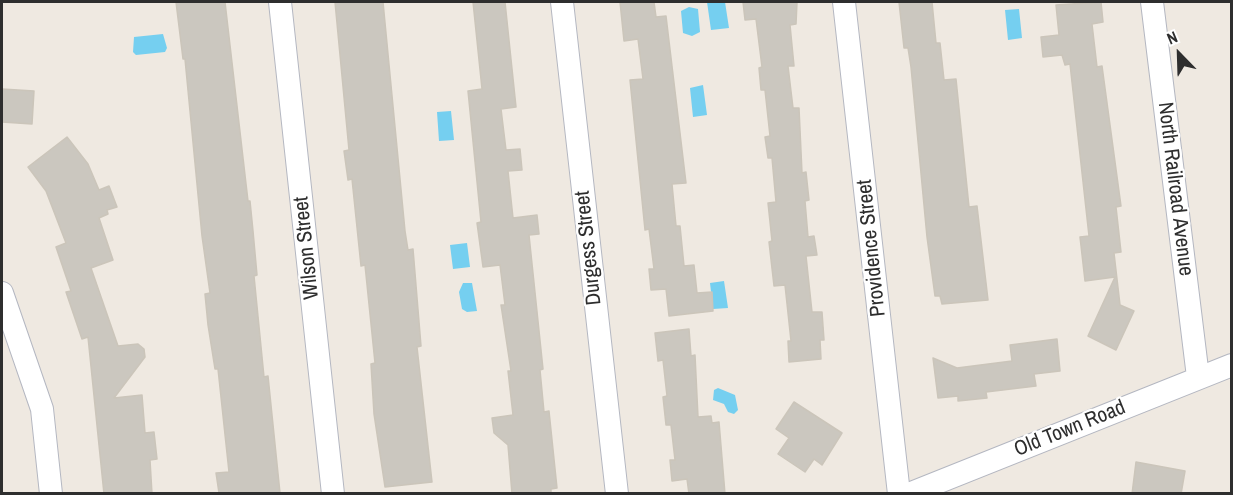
<!DOCTYPE html>
<style>
body{margin:0}
#map{position:relative;width:1233px;height:495px;overflow:hidden;background:#efe9e1;font-family:"Archivo Narrow",sans-serif}
canvas{display:block}
.frame{position:absolute;inset:0;border:3px solid #2e2e2e;pointer-events:none}
.north{position:absolute;left:1149px;top:24px;width:60px;height:60px;-webkit-text-stroke:4px #fff;paint-order:stroke;rotate:337deg;font-size:16px;font-weight:700;line-height:24px;text-align:center;color:#2e2e2e}
.north::after{content:'';display:block;margin:auto;width:21px;height:27px;background:#2e2e2e;clip-path:polygon(50% 0,100% 100%,50% 72%,0 100%)}
</style>
<div id="map">
<canvas width="1233" height="495"></canvas>
<div class="frame"></div>
<div class="north">N</div>
</div>
<script>
const g = document.querySelector('canvas').getContext('2d');
g.lineJoin = 'round';
function paint(path, color) { g.fillStyle = color; g.fill(path, 'evenodd'); }
const poly = rows => new Path2D(rows.map(r => 'M' + r).join(''));
function trace(path, color, width, dash) { g.strokeStyle = color; g.lineWidth = width; g.lineCap = dash ? 'butt' : 'round'; g.setLineDash(dash || []); g.stroke(path); }
function write(font, color, halo, rows, align = 'center') {
  g.font = font + ' "Archivo Narrow",sans-serif'; g.lineWidth = 4.5; g.setLineDash([]); g.textBaseline = 'middle'; g.strokeStyle = halo; g.fillStyle = color; for (const [text, x, y, turn = 0] of rows) {
    g.save(); g.translate(x, y); g.rotate((+turn || 0) * Math.PI / 180); g.textAlign = isNaN(turn) ? turn : align; if (halo) g.strokeText(text, 0, 0); g.fillText(text, 0, 0); g.restore();
  }
}
const water = poly([
 [707,2,725,2,729,28,711,30],
 [689,7,698,9,700,32,692,36,683,33,681,11],
 [1019,9,1022,38,1008,40,1005,10],
 [163,34,167,48,165,52,136,55,133,52,134,37],
 [703,85,707,115,693,117,690,88],
 [451,111,454,140,439,141,437,112],
 [467,243,470,267,453,269,450,245],
 [724,281,728,308,713,309,710,283],
 [463,283,472,283,477,311,467,312,462,309,459,292],
 [718,388,735,395,738,410,734,414,728,412,724,404,713,400,714,390]
]);
const building = poly([
 [176,2,225,2,248,201,250,201,253,231,257,275,254,276,264,377,268,376,280,493,219,493,216,473,229,472,218,369,215,369,208,325,205,294,210,293,202,236,185,59,183,59,176,2],
 [335,2,383,2,405,231,408,250,413,249,421,346,417,347,432,482,385,487,374,414,371,364,375,363,365,265,361,266,352,179,348,180,344,151,349,150,335,2],
 [473,2,505,2,516,107,501,109,506,150,520,149,522,170,508,171,513,218,537,215,539,234,529,235,543,369,540,370,544,412,549,411,557,488,551,489,551,494,512,494,508,445,494,433,492,418,513,415,508,371,511,371,501,305,505,305,500,265,483,267,477,223,481,222,468,91,482,89,473,2],
 [620,2,654,2,656,17,666,16,686,183,672,184,676,226,680,226,684,266,694,265,697,293,712,292,713,311,669,316,666,289,651,290,649,269,654,269,649,229,645,230,630,80,643,79,638,39,624,41,620,2],
 [743,2,797,2,796,24,790,25,794,66,788,66,793,108,799,108,802,173,806,172,809,200,805,201,808,237,814,236,817,255,806,256,812,312,822,312,824,340,820,340,821,359,789,362,788,341,791,341,785,285,774,286,769,242,772,241,768,203,776,202,772,158,768,158,765,137,770,136,765,90,761,90,759,68,762,67,756,19,745,20,743,2],
 [899,2,932,2,936,43,940,43,944,80,956,79,969,207,977,206,988,300,942,304,940,296,935,296,927,237,911,67,908,48,904,48,899,2],
 [1101,2,1103,22,1092,24,1097,67,1102,66,1121,206,1116,207,1121,252,1114,253,1120,305,1134,311,1116,350,1088,336,1115,277,1085,281,1080,237,1089,236,1070,64,1065,65,1062,55,1043,57,1041,37,1059,35,1056,5,1101,2],
 [2,89,34,91,32,124,2,122,2,89],
 [67,137,88,164,99,190,109,186,117,207,107,210,108,214,99,218,113,260,91,268,118,346,138,344,144,349,145,357,114,398,142,395,145,433,154,432,157,459,150,460,152,494,104,494,88,337,82,339,66,292,71,291,56,247,66,243,46,191,28,167,67,137],
 [689,329,691,356,695,355,698,417,711,416,712,423,719,422,725,494,689,494,687,479,672,481,670,460,675,460,671,425,666,425,663,397,667,396,663,360,658,361,655,333,689,329],
 [1057,339,1060,371,1034,374,1036,386,986,392,987,398,958,401,958,396,938,398,933,358,957,368,1012,361,1010,345,1057,339],
 [794,402,842,433,822,465,814,459,805,472,778,454,789,438,776,429,794,402],
 [1136,462,1185,471,1181,494,1132,494,1136,462]
]);
const street = poly([
 [280,2,333,494],
 [562,2,617,494],
 [844,2,899,494],
 [1152,2,1198,377],
 [2,293,42,409,51,494],
 [909,494,1232,365]
]);
const streetNames = [
 ["North Railroad Avenue",1175,189,83],
 ["Wilson Street",307,248,-96],
 ["Durgess Street",589,248,-96],
 ["Providence Street",872,248,-96],
 ["Old Town Road",1070,429,-22]
];
paint(water, '#75cff0');
paint(building, '#cbc7bf');
trace(building, '#cbc5ba', 1.5);
trace(street, '#b4b7c1', 24);
trace(street, '#fff', 22);
write('21px', '#2e2e2e', '#fff', streetNames);
</script>
